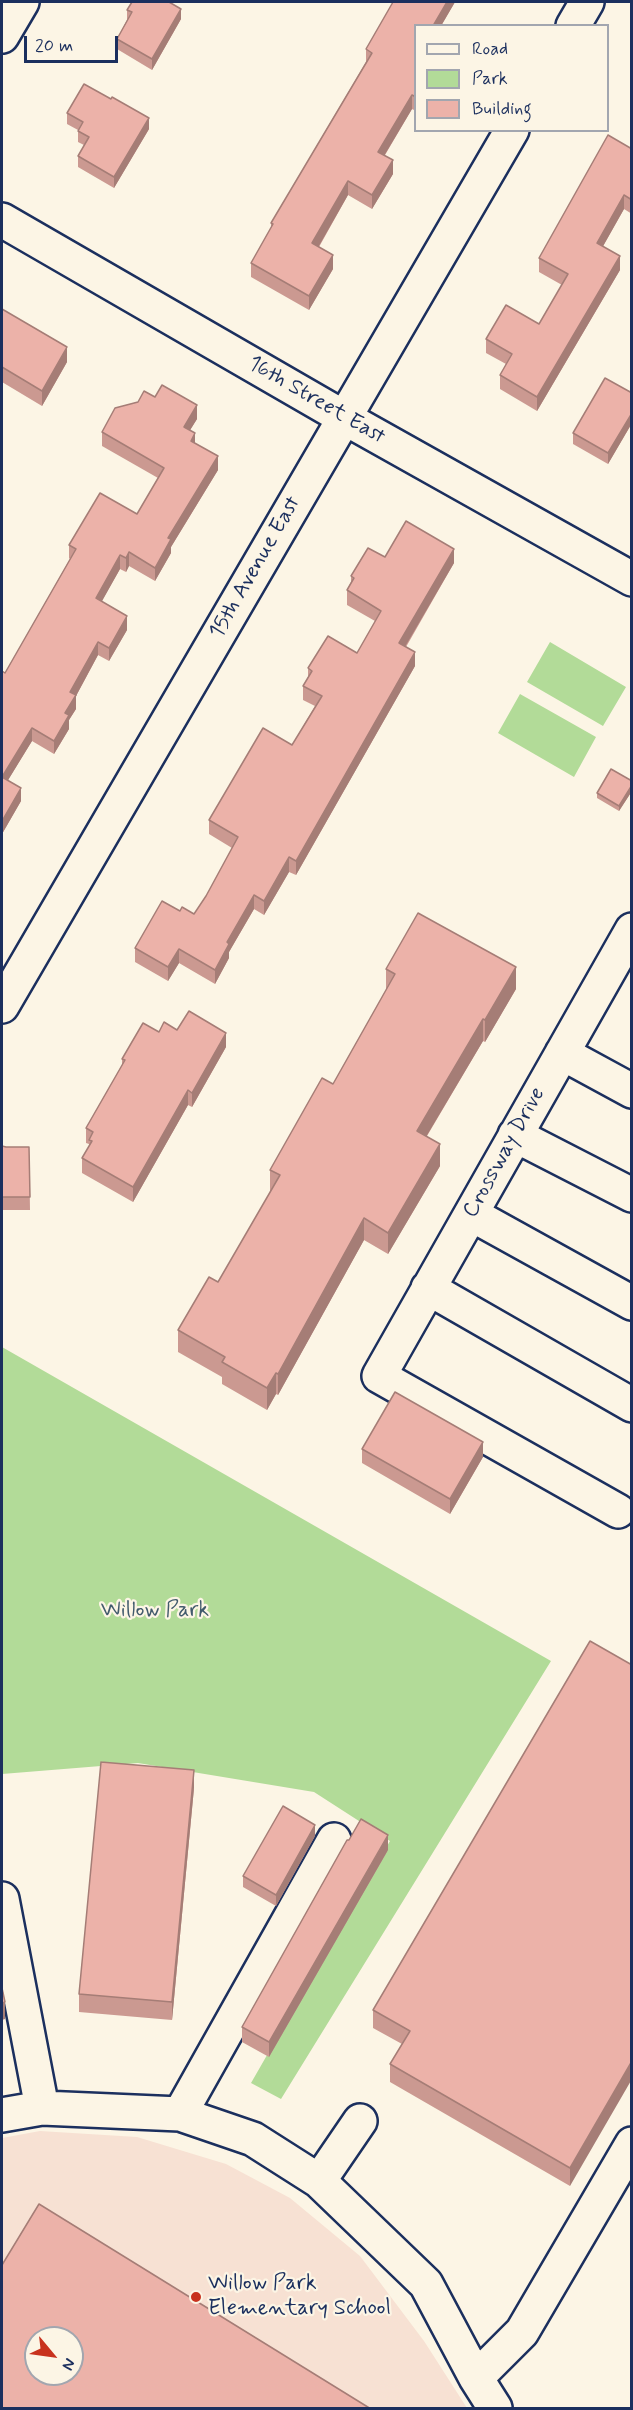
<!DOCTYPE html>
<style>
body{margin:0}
#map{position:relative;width:633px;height:2410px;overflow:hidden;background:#fcf5e5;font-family:Mynerve,sans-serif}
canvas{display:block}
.frame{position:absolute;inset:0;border:3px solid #1b2f5e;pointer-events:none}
.legend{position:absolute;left:414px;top:24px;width:195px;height:108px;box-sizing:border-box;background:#fcf5e5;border:2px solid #a2a6af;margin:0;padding:8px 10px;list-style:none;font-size:18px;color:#1b2f5e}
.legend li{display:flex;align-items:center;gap:12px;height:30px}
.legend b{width:30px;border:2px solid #a2a6af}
.north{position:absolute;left:24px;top:2326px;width:60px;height:60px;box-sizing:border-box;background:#fcf5e5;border:2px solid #a2a6af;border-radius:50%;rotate:119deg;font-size:16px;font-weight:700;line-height:24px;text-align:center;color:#1b2f5e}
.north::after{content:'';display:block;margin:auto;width:21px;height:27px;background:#c8321e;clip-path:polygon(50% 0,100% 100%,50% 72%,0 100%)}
.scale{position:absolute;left:24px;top:36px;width:94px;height:27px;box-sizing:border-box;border:3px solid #1b2f5e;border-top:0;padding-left:8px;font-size:18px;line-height:21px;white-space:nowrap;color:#1b2f5e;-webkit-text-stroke:4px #fcf5e5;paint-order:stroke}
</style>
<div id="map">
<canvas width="633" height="2410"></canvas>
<div class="frame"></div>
<ul class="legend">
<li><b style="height:8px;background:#fcf5e5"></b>Road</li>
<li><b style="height:16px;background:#b2db98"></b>Park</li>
<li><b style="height:16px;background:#ecb2a9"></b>Building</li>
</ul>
<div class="north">N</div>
<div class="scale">20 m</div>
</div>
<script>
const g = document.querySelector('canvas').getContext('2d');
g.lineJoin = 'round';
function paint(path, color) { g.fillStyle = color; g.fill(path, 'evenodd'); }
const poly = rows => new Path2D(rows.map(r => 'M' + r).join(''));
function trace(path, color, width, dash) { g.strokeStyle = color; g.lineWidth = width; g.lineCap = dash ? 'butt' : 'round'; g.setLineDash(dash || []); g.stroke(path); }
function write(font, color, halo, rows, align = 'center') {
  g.font = font + ' Mynerve,sans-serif'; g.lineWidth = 4.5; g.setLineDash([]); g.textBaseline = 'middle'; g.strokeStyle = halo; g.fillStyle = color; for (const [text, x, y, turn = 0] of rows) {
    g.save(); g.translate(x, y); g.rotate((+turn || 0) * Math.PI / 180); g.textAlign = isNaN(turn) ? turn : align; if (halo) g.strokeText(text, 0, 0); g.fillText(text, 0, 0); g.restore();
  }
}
const built = poly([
 [40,2131,137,2137,226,2164,290,2198,360,2256,424,2341,467,2408,2,2408,2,2138],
 [36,2338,72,2338,72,2374,36,2374]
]);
const green = poly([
 [550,642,626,687,603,726,527,682],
 [520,694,596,737,574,777,498,733],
 [2,1347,551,1661,281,2099,251,2083,390,1841,314,1792,138,1763,2,1774]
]);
const minor = poly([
 [573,26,587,2],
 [2,36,22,2],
 [2,220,343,417,632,579],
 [2,1006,512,130],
 [562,1053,632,1091],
 [515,1135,632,1195],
 [471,1214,632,1303],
 [428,1288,632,1405],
 [618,1511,379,1376,632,930],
 [2,1899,42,2108],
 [180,2114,334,1840],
 [2,2115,42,2108,180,2114,253,2139,319,2181,426,2284,476,2378,495,2408],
 [319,2181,360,2121],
 [476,2378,522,2332,632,2144]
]);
const wall = poly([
 [393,2,459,2,458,3,455,2,441,26,416,26,416,111,412,109,385,155,393,174,372,209,348,195,319,247,333,269,309,310,251,277,251,263,271,228,271,223,366,62,366,49],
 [127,10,181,19,152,70,117,49,117,39,127,20],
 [67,113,149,129,114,188,78,167,78,156,84,145,78,142,78,130,67,124],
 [632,149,632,214,624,209,603,246,620,270,537,411,500,389,500,375,506,364,486,353,486,339,539,324,562,285,539,272,539,258],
 [2,309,67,362,42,406,2,382],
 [632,393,632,423,608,464,573,444,573,433],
 [155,397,197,419,190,430,195,443,218,470,171,547,171,553,155,581,129,566,126,572,120,569,101,602,127,630,109,661,98,655,76,696,76,709,69,720,69,729,54,754,32,741,8,780,21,801,2,834,2,671,5,673,70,559,69,558,69,545,137,514,158,478,102,446,102,432,138,402],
 [385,557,454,563,406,647,415,666,296,875,289,872,264,915,254,909,229,952,229,958,215,984,179,963,168,981,135,962,135,948,180,911,194,914,206,896,232,848,209,834,209,820,292,745,315,706,303,700,303,686,308,677,308,668,357,653,375,621,347,605,347,590,351,582,351,576],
 [632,781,632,791,619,811,597,798,597,793],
 [386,969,516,989,485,1042,483,1041,427,1136,440,1166,388,1254,364,1240,278,1395,276,1394,267,1410,222,1384,222,1377,178,1352,178,1330,218,1282,270,1192,270,1170,333,1084,386,990],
 [177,1030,226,1047,192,1107,188,1105,133,1202,82,1173,82,1158,89,1146,89,1144,86,1143,86,1128,122,1065,122,1059,159,1032],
 [2,1146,6,1147,29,1147,30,1210,2,1210],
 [362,1449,483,1457,450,1514,362,1463],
 [590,1641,570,2186,390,2082,390,2064,402,2044,373,2028,373,2010],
 [194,1788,172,2020,79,2012,79,1994],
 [315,1836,276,1906,243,1887,243,1876],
 [388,1850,269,2057,242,2042,242,2027]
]);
const shadedWall = poly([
 [447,2,455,2,441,26,433,26],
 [181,9,181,19,152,70,152,59],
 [412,95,412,109,378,166,378,152],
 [149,118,149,129,114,188,114,177],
 [393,160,393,174,372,209,372,195],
 [348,181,348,195,312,258,312,243],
 [624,195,624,209,597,257,597,243],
 [333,255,333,269,309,310,309,296],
 [620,256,620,270,537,411,537,397],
 [67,347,67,362,42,406,42,391],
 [197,405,197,419,184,440,184,427],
 [632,413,632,423,608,464,608,453],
 [195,433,195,446,191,441],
 [218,456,218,470,171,547,171,553,155,581,155,568,168,538],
 [454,549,454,563,399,657,399,643],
 [129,552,129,566,126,572,126,558],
 [120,555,120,569,96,612,96,598],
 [127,616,127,630,109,661,109,648],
 [98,642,98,655,76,696,76,709,69,720,69,729,54,754,54,741,65,713,70,692],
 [415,652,415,666,296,875,296,861],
 [32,728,32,741,2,790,2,777],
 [632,785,632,791,619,811,619,806],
 [21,788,21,801,2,834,2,821],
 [289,857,289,872,264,915,264,901],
 [254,895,254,909,229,952,229,958,215,984,215,970,227,942],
 [179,949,179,963,168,981,168,967],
 [516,967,516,989,485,1042,485,1020],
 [483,1019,483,1041,417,1152,417,1131],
 [226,1033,226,1047,192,1107,192,1093],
 [188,1090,188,1105,133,1202,133,1187],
 [440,1144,440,1166,388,1254,388,1233],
 [364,1218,364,1240,278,1395,278,1374],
 [276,1373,276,1394,267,1410,267,1388],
 [483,1442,483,1457,450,1514,450,1499],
 [194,1770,194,1788,172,2020,172,2002],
 [315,1825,315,1836,276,1906,276,1895],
 [388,1835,388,1850,269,2057,269,2042],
 [5,2002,5,2019,2,2020,2,2003],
 [632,2061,632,2079,570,2186,570,2168]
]);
const building = poly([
 [132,2,169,2,181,9,152,59,117,39,132,12,127,10,132,2],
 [393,2,447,2,433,26,416,26,416,97,412,95,378,152,393,160,372,195,348,181,312,243,333,255,309,296,251,263,273,224,271,223,372,53,366,49,393,2],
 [84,84,111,99,112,97,149,118,114,177,78,156,89,137,78,131,83,122,67,113,84,84],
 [608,135,632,149,632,200,624,195,597,243,620,256,537,397,500,375,512,354,486,339,506,305,539,324,568,274,539,258,608,135],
 [2,309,67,347,42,391,2,367,2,309],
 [605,378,632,393,632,413,608,453,573,433,605,378],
 [162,385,197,405,184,427,195,433,191,441,218,456,168,538,171,539,155,568,129,552,126,558,120,555,96,598,127,616,109,648,98,642,70,692,76,695,65,713,69,715,54,741,32,728,2,777,21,788,2,821,2,671,5,673,76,549,69,545,100,493,137,514,164,468,102,432,115,408,138,402,144,391,155,397,162,385],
 [406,521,454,549,399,643,415,652,296,861,289,857,264,901,254,895,227,942,229,944,215,970,179,949,168,967,135,948,162,901,180,911,182,907,194,914,206,896,238,837,209,820,263,728,292,745,322,696,303,686,312,671,308,668,328,636,357,653,381,611,347,590,354,578,351,576,368,548,385,557,406,521],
 [611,769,632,781,632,785,619,806,597,793,611,769],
 [418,913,516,967,485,1020,483,1019,417,1131,440,1144,388,1233,364,1218,278,1374,276,1373,267,1388,222,1362,225,1357,178,1330,209,1277,218,1282,280,1175,270,1170,322,1078,333,1084,395,974,386,969,418,913],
 [189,1011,226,1033,192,1093,188,1090,133,1187,82,1158,92,1141,89,1140,93,1132,86,1128,125,1060,122,1059,143,1023,159,1032,164,1022,177,1030,189,1011],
 [2,1146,6,1147,29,1147,30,1197,2,1197,2,1146],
 [395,1392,483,1442,450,1499,362,1449,395,1392],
 [590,1641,632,1665,632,2061,570,2168,390,2064,410,2031,373,2010,590,1641],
 [101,1762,194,1770,172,2002,79,1994,101,1762],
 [283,1806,315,1825,276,1895,243,1876,283,1806],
 [361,1819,388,1835,269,2042,242,2027,347,1840,349,1840,361,1819],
 [2,1988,5,2002,2,2003,2,1988],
 [39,2204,371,2409,2,2409,2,2265,39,2204],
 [36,2338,72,2338,72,2374,36,2374,36,2338]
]);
const markers = [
 [196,2297,6,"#c8321e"]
];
const streetNames = [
 ["16th Street East",316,401,30],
 ["15th Avenue East",256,568,-60],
 ["Crossway Drive",505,1153,-61]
];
const parkNames = [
 ["Willow Park",155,1611]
];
const poiNames = [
 ["Willow Park",208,2284],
 ["Elementary School",208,2309]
];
paint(built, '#f7e1d3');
paint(green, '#b2db98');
trace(minor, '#1b2f5e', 38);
trace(minor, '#fcf5e5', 33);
paint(wall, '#cb9991');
paint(shadedWall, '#a57d76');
paint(building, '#ecb2a9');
trace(building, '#a57d76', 1.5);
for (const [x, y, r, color] of markers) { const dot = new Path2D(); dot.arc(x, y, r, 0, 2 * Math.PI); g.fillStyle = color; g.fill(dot); trace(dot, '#fcf5e5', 2); }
write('22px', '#1b2f5e', '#fcf5e5', streetNames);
write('22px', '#415a6c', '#fcf5e5', parkNames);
write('22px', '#1b2f5e', '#fcf5e5', poiNames, 'left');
</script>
